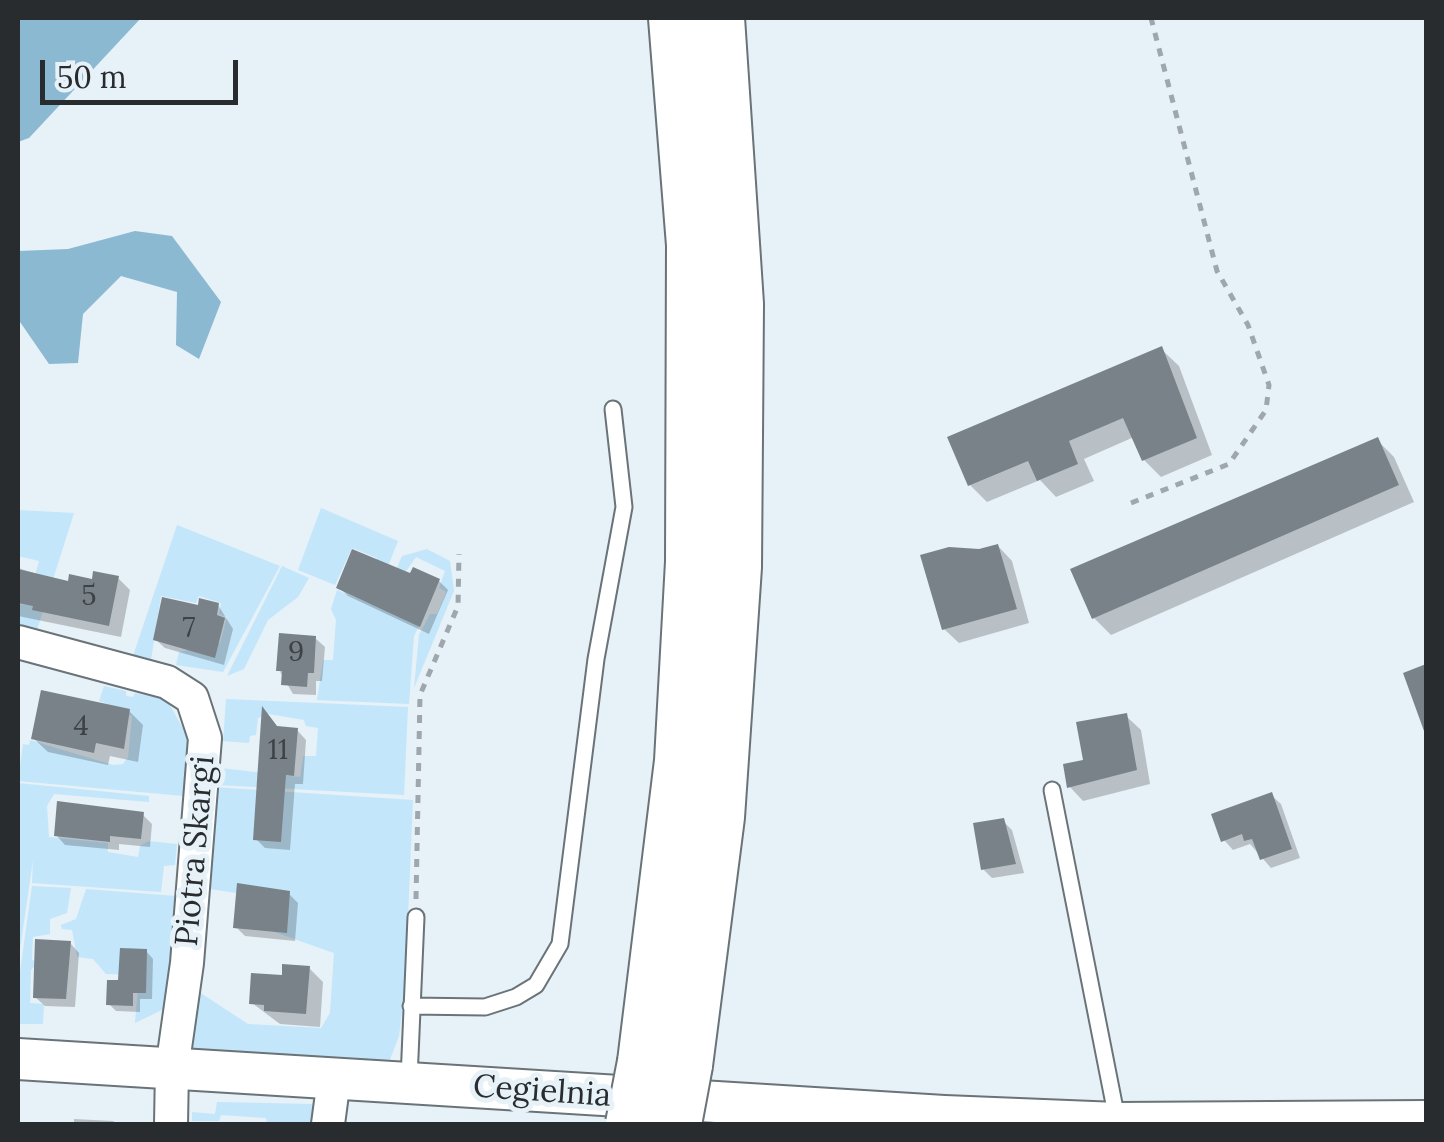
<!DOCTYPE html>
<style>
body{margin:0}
#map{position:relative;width:1444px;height:1142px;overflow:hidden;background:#e6f1f8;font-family:Lora,serif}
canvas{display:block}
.frame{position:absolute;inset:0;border:20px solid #282c2f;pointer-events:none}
.scale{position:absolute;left:40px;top:60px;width:198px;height:45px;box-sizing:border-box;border:5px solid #282c2f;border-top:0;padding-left:12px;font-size:30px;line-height:35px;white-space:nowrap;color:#282c2f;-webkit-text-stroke:8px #e6f1f8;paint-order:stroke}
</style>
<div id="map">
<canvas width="1444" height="1142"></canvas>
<div class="frame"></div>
<div class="scale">50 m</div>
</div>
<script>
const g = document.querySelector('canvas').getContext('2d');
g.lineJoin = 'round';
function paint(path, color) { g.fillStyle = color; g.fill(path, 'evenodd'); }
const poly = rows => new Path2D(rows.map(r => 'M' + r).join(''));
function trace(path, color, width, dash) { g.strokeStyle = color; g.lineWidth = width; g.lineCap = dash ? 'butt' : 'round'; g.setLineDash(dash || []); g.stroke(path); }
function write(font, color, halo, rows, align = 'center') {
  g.font = font + ' Lora,serif'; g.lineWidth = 10; g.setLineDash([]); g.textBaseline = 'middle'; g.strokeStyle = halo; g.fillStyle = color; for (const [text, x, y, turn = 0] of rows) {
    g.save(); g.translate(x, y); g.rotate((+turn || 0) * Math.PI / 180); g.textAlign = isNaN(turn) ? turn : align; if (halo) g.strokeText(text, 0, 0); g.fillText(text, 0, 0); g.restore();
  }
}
const green = poly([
 [321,508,398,541,375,599,362,595,377,558,352,548,335,585,298,570],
 [18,510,74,513,37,630,18,630,18,604,27,605,39,561,18,556],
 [177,525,280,566,223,672,176,665,179,652,220,643,227,617,219,614,221,603,199,596,196,603,161,596,151,660,133,656],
 [427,549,450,561,454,591,414,688,419,635,430,614,437,614,446,592,439,588,445,571,416,557,382,605,402,556],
 [282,566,309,578,298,597,268,620,244,669,227,676],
 [337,590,420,624,414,636,409,704,317,700,323,660,333,660,336,620,331,609],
 [104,686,126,691,126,696,133,697,135,693,167,700,188,737,184,796,18,781,23,744,29,745,30,740,113,765,123,764,128,757,132,716,104,709,105,703,99,701],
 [226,699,408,707,404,795,218,785,220,768,300,777,303,756,316,756,318,728,306,726,304,720,269,714,258,718,256,735,250,736,249,743,223,741],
 [18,783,149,796,149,802,54,794,47,806,49,837,108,843,108,852,138,857,140,846,148,841,177,844,175,865,164,866,161,892,32,883,33,860,18,963,18,857,21,857,18,856],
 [213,787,413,800,405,987,399,1036,389,1062,187,1049,193,988,248,1024,321,1028,330,1013,334,953,257,926,250,895,203,888],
 [32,886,71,888,67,913,50,919,50,934,33,937,32,960,39,962,31,970,30,1003,44,1004,43,1024,18,1024,18,986],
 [86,889,176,896,168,1007,135,1023,139,975,106,974,93,959,77,957,72,930,62,929,61,925,76,919],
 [217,1102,311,1104,325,1107,322,1124,267,1124,266,1118,221,1115,219,1121,192,1121,192,1112,215,1114]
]);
const water = poly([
 [18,18,141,18,29,138,18,142],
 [135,231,172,236,221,302,199,359,176,345,177,292,121,276,83,314,78,363,49,364,18,319,18,251,68,249]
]);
const shadow = poly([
 [1161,349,1179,366,1212,455,1161,477,1144,460,1134,437,1084,459,1094,481,1056,497,1040,480,987,502,970,485],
 [1377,440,1394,457,1414,502,1111,635,1094,618],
 [998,546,1012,561,1029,623,959,643,944,629,979,552],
 [18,568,69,584,118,578,130,590,121,637,18,616],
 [412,576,439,581,448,590,429,634,348,596,339,587],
 [218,605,233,629,224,665,165,648,155,639,199,608],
 [315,638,325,647,322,681,316,681,316,695,293,694,279,670],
 [129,711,143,725,138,762,110,756,108,765,48,752,33,738],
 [1126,716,1141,730,1150,784,1083,801,1069,786],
 [297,730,306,740,303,784,295,784,290,850,265,848,256,839],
 [1271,795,1281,804,1300,858,1271,868,1250,844,1233,850,1224,840],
 [142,814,152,824,150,847,119,844,119,850,65,845,56,835],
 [1003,821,1012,830,1024,873,992,878,983,869],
 [289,894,298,903,295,941,245,936,236,927],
 [70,943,79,953,75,1007,45,1006,35,997],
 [146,951,153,959,152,999,140,999,140,1012,116,1011,109,1004],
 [309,968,323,982,320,1027,280,1024,252,1003,284,978],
 [74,1119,113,1121,117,1124,74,1124]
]);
const building = poly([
 [1162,346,1197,438,1142,461,1123,418,1069,441,1078,464,1037,481,1028,461,968,486,947,437],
 [1378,437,1399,485,1092,619,1070,569],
 [998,544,1017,609,942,630,920,555,949,547,979,549],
 [352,549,410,573,413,567,440,579,420,627,336,588],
 [18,569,68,581,69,574,92,579,93,571,119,576,109,626,32,610,33,606,18,603],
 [162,597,198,605,199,598,219,603,217,615,225,618,215,658,153,640],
 [279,633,316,636,314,673,308,673,307,687,281,685,282,671,276,671],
 [1426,664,1426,731,1424,731,1403,673],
 [41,690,130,709,124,749,96,743,94,753,31,739],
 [262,706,277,726,298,728,294,776,286,775,281,842,253,840],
 [1127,713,1137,770,1067,788,1063,764,1083,760,1076,722],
 [1272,792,1292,849,1260,860,1252,839,1244,841,1242,834,1221,842,1211,814],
 [57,801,144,812,141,839,110,836,110,842,54,836],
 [1004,818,1016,864,981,870,973,823],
 [237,883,290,891,287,933,233,928],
 [35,939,71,941,66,999,33,998],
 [120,948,147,949,146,993,133,993,133,1006,106,1005,107,980,118,980],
 [282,964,310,966,306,1014,264,1011,264,1005,249,1004,251,973,282,975]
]);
const path = poly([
 [1131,503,1229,464,1266,410,1269,385,1248,325,1217,271,1151,18],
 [416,899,420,695,458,606,459,554]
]);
const service = poly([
 [1052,790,1117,1119],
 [411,1006,485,1007,516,997,536,985,560,944,596,659,624,507,613,409],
 [409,1079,416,917]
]);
const minor = poly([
 [18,642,167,682,192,698,205,738,187,963,172,1069,171,1124],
 [328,1124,334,1079]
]);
const tertiary = poly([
 [18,1059,944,1116,1117,1123,1426,1121]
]);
const primary = poly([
 [643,1062,680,761,691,562,692,245,674,18],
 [687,1065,719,817,736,567,738,304,719,18]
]);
const primaryBridge = poly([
 [631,1124,643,1062],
 [676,1124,687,1065]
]);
const numberNames = [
 ["5",89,597],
 ["7",189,629],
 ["9",296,653],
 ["4",81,727],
 ["11",278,751]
];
const streetNames = [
 ["Piotra Skargi",196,851,-85],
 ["Cegielnia",542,1092,4]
];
paint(green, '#c3e6fa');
paint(water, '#8bb9d2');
paint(shadow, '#0003');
paint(building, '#788288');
trace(service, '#697378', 19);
trace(minor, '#697378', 36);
trace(tertiary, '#697378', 44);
trace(primary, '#697378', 54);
trace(path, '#9fa7ac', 5, [8, 8]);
trace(service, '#fff', 15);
trace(minor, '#fff', 32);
trace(tertiary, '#fff', 40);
trace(primary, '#fff', 50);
trace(primaryBridge, '#697378', 54, []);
trace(primaryBridge, '#fff', 50);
write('28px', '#3c4245', null, numberNames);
write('32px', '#282c2f', '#e6f1f8', streetNames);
</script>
